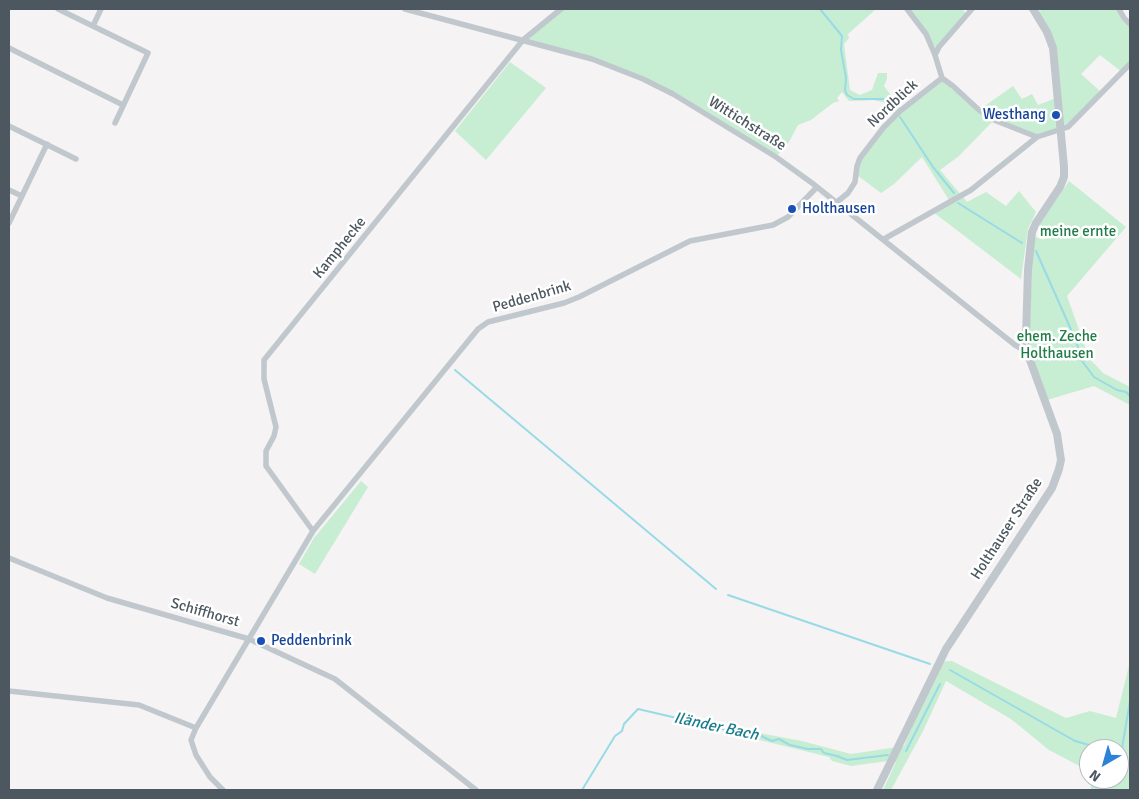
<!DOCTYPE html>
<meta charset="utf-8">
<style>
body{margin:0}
#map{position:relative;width:1139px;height:799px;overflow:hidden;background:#f5f3f3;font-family:Signika,sans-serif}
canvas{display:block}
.frame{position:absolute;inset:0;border:10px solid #4c575f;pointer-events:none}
.north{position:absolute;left:1079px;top:739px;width:50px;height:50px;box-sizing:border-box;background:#fff;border:1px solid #b7bcbf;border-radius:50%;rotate:218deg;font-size:14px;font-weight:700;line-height:20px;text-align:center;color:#4c575f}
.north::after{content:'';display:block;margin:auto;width:18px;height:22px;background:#2c82d6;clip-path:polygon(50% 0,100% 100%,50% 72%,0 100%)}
</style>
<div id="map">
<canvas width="1139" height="799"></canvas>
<div class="frame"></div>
<div class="north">N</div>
</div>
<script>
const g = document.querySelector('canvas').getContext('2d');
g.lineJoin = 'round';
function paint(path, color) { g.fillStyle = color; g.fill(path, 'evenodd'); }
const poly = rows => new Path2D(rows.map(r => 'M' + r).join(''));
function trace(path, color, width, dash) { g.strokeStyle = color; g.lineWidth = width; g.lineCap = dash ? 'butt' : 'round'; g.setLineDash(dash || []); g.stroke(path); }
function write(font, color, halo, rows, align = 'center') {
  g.font = font + ' Signika,sans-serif'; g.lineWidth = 5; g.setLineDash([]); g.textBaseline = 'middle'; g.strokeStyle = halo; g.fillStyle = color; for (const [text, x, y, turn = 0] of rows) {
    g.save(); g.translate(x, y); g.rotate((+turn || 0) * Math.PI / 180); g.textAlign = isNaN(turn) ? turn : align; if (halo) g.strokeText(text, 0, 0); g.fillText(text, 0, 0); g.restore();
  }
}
const green = poly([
 [561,9,876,9,848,34,849,38,844,44,850,90,860,95,872,90,878,73,887,73,887,79,884,86,901,109,942,78,979,110,1013,86,1022,99,1032,94,1038,105,1059,97,1053,48,1035,12,1046,9,1119,9,1130,24,1130,64,1122,72,1100,55,1081,74,1101,92,1068,127,1037,137,994,120,959,156,940,170,967,202,986,192,1006,206,1019,191,1036,212,1028,229,1021,279,933,212,949,200,922,157,894,184,881,193,857,175,857,166,894,116,892,110,886,103,874,100,849,101,842,92,837,98,839,101,833,103,811,120,798,125,789,142,776,157,700,109,616,68,523,40],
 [908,9,962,9,967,15,937,51],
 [510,62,546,88,486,160,455,131],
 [1069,181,1126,227,1067,296,1089,358,1103,373,1130,387,1130,405,1094,386,1047,400,1029,351,1033,236,1044,240,1039,225],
 [361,481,368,487,315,574,299,564,314,538],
 [952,661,1066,718,1090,711,1116,718,1130,662,1129,790,1090,790,1093,779,1119,779,1119,749,1089,749,1089,771,1049,750,1011,719,946,681,923,731,891,790,883,790,896,762,888,761,851,766,832,761,829,757,727,732,727,727,802,741,851,754,904,746,939,662]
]);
const stream = poly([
 [820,9,842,36,841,50,846,78,845,90,847,95,854,99,886,99,896,109],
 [900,117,933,167,954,193],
 [958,203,1022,243],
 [1036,251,1077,343,1079,357,1094,377,1117,390,1126,392,1130,396],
 [455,370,716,589],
 [728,595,930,664],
 [950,670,1075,741,1103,749],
 [906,751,940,684],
 [1119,754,1121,754,1130,701],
 [582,790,615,736,622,731,624,724,638,709,707,725,756,738,759,735,772,741,779,739,790,745,808,749,821,749,824,753,837,756,847,760,888,755]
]);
const minor = poly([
 [58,9,148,53,115,123],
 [405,9,592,59,643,79,673,94,776,157,812,183,1015,345,1027,352],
 [907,9,926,34,935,55,942,78,953,86,979,110,994,120,1037,137],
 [1119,9,1124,18,1130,24],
 [93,26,101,9],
 [9,48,123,105],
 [935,55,939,47,972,9],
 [9,126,76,159],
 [9,190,22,196],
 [837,202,848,193,855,182,857,166,860,158,883,128,900,111,942,78],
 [9,223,47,144],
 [884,239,971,190,1037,137,1068,127,1130,64],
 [313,531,266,466,266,451,274,436,276,427,264,379,264,360,523,40,561,9],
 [9,558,107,598,249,639,335,679,476,790],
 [9,691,139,705,196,728],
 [223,790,210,777,196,755,191,740,196,728,313,531,478,329,488,322,564,303,579,297,690,241,773,225,788,217,817,187]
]);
const tertiary = poly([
 [877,790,946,649,1052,488,1059,469,1061,460,1057,434,1027,352,1026,337,1028,270,1032,232,1036,223,1060,187,1064,177,1064,167,1053,48,1047,32,1033,9]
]);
const markers = [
 [1056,115,5,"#1a4fb4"],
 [792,209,5,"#1a4fb4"],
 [261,641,5,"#1a4fb4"]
];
const streetNames = [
 ["Nordblick",893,104,-43],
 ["Wittichstraße",747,124,32],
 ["Kamphecke",340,248,-51],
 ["Peddenbrink",532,297,-16],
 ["Holthauser Straße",1007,529,-57],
 ["Schiffhorst",205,613,16]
];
const transitNames = [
 ["Westhang",1046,115,"right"],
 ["Holthausen",802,209],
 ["Peddenbrink",271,641]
];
const parkNames = [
 ["meine ernte",1078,232],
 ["ehem. Zeche",1057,337],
 ["Holthausen",1057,354]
];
const waterNames = [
 ["Iländer Bach",716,727,12]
];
paint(green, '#c7edd3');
trace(stream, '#98dbe6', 2);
trace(minor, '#c0c8ce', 5.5);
trace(tertiary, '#c0c8ce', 8);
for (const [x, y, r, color] of markers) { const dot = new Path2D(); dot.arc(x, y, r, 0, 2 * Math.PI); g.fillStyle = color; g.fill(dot); trace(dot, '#fff', 2); }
write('15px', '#4c575f', '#fff', streetNames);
write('15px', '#164399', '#fff', transitNames, 'left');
write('15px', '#217c48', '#fff', parkNames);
write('italic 16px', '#197d8e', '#fff', waterNames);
</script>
